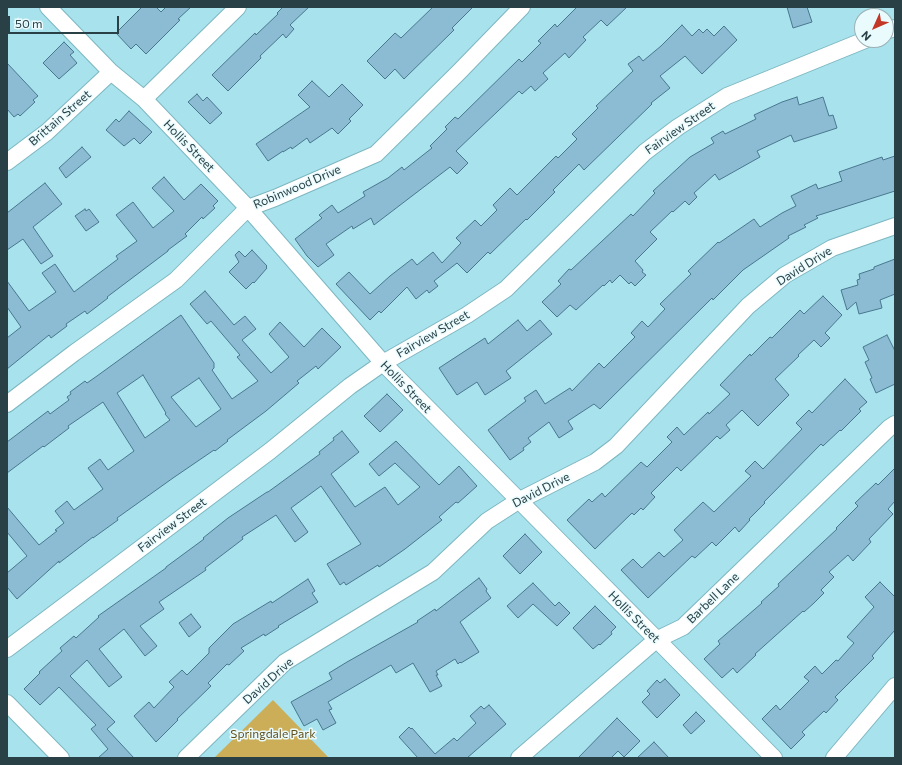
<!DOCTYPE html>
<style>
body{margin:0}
#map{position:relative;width:902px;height:765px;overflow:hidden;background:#a7e2ed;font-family:Commissioner,sans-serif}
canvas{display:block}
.frame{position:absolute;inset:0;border:8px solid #294146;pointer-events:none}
.north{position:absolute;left:854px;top:8px;width:40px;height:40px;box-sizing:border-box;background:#eafbfe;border:1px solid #9db1b4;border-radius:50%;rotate:225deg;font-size:11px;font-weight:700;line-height:16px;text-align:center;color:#294146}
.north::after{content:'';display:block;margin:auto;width:14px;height:18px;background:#c33727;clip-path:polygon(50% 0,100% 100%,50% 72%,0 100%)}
.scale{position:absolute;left:8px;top:16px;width:111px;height:18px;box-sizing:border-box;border:2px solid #294146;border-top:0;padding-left:5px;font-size:12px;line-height:14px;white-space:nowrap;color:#294146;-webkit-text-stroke:3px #eafbfe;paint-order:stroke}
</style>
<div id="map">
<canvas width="902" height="765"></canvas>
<div class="frame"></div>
<div class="north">N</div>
<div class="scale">50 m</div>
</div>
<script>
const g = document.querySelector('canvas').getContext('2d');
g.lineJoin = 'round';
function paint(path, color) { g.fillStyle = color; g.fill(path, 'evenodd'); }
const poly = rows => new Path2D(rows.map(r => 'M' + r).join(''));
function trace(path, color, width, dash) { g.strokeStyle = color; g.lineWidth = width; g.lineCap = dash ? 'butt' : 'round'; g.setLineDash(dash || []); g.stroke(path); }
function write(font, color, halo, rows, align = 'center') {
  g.font = font + ' Commissioner,sans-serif'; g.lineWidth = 3; g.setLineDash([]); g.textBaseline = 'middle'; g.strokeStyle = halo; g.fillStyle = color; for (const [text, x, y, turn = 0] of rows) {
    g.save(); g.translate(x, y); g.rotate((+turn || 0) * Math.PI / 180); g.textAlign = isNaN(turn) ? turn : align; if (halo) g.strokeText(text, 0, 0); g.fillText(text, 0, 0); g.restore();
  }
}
const green = poly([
 [273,700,329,758,214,758]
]);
const building = poly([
 [142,7,156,7,161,12,166,7,191,7,178,19,180,20,146,54,136,44,131,49,116,33,142,7],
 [283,7,309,7,290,25,294,29,286,38,283,34,260,56,261,58,228,91,212,75,255,33,256,35,278,14,277,13,283,7],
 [433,7,473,7,452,28,454,30,404,79,395,69,385,79,367,61,395,33,401,38,433,7],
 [577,7,627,7,607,26,601,20,583,37,586,40,569,58,565,53,543,73,548,79,535,91,531,86,522,94,519,91,456,151,468,163,457,174,450,167,374,225,371,218,353,229,352,226,326,244,334,255,318,267,307,256,295,239,322,218,319,215,332,205,338,213,365,196,363,192,388,178,402,167,404,170,432,148,430,146,447,129,445,127,455,117,458,119,519,59,522,62,541,43,538,41,555,24,557,27,577,7],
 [787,7,807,7,812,22,793,28,787,7],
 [682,25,692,36,699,29,703,33,707,29,714,36,724,26,737,40,702,74,685,56,660,76,670,88,651,103,652,104,584,170,579,164,553,190,555,192,527,220,526,219,490,254,488,252,467,273,457,263,434,281,438,286,429,293,427,290,416,299,407,287,381,313,379,311,370,320,336,284,349,272,370,294,390,276,412,259,417,265,433,252,442,263,461,243,456,238,475,220,481,226,497,210,493,205,510,188,517,195,556,156,558,158,577,139,572,134,598,108,596,106,633,71,628,64,639,56,643,61,661,46,682,25],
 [64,42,74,52,70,55,77,63,59,79,43,63,64,42],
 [7,63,38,96,33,100,35,102,20,116,18,114,14,117,7,109,7,63],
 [312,81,329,97,342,84,363,105,349,119,351,121,338,134,332,128,310,143,307,138,292,149,291,147,283,152,283,151,268,161,256,144,310,107,298,95,312,81],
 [197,94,203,101,207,97,222,113,210,124,188,102,197,94],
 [797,97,799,105,823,97,829,116,833,115,837,128,794,142,791,135,757,151,760,157,719,180,715,174,694,193,697,197,689,205,685,201,673,212,672,211,650,232,657,239,635,261,643,270,642,272,646,275,635,286,631,282,629,284,620,275,612,283,610,280,604,286,603,285,576,310,570,305,557,317,542,302,561,284,558,281,569,269,571,270,631,214,633,216,655,193,653,191,690,157,714,143,711,138,723,131,725,134,756,119,754,115,782,102,797,97],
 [129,111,152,132,140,144,134,138,124,146,106,130,116,119,119,122,129,111],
 [82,147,91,157,66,178,59,168,82,147],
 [895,156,895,191,816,216,818,218,804,225,806,227,788,236,789,238,743,270,713,300,712,298,600,409,594,404,568,421,573,429,559,438,549,422,528,438,531,442,523,448,524,450,510,460,488,430,526,401,524,398,536,390,545,404,570,388,572,391,599,363,604,368,635,337,631,333,642,321,648,327,665,309,660,304,691,274,688,271,718,242,719,243,754,219,760,227,782,213,796,206,791,196,816,184,818,189,842,181,839,172,882,157,883,160,895,156],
 [164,177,184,200,201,184,218,201,213,206,215,208,203,219,202,217,185,234,187,236,168,250,168,251,107,297,108,298,87,314,85,311,66,324,67,326,51,338,49,335,7,369,7,338,21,327,7,307,7,281,29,311,56,292,42,273,55,264,74,292,118,259,116,256,137,241,116,215,133,202,153,228,174,211,152,188,164,177],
 [45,183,62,204,33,227,53,256,41,264,23,239,7,250,7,213,45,183],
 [85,209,86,211,89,209,99,222,86,231,75,216,85,209],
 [252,250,267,266,266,267,267,268,254,283,253,282,246,289,229,272,239,262,235,255,239,251,245,257,252,250],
 [895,259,895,294,880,300,882,308,859,314,856,302,847,310,841,290,858,285,857,280,860,279,859,274,874,269,874,267,895,259],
 [205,291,234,325,245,316,256,329,242,340,271,373,289,357,269,334,280,322,304,347,322,328,341,347,318,369,316,366,297,381,299,383,266,411,227,440,228,441,215,451,214,450,173,478,117,518,118,520,93,538,93,537,59,563,59,561,17,599,7,587,7,573,27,556,7,532,7,507,39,545,57,531,55,530,64,523,55,511,67,501,74,510,103,489,88,468,100,459,108,470,134,451,103,402,68,426,69,428,44,447,43,446,7,473,7,442,48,411,50,414,69,400,67,397,71,394,70,392,85,381,87,383,97,376,181,315,214,363,214,368,212,370,232,399,258,381,237,357,240,355,211,321,207,324,190,304,205,291],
 [143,375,166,413,165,414,170,420,145,438,117,393,143,375],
 [199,378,221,409,196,427,171,397,199,378],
 [823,296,842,315,825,333,830,338,821,347,814,340,798,355,799,356,775,379,789,395,758,426,742,410,726,425,730,430,720,439,717,436,681,471,677,467,651,493,655,497,643,510,641,508,634,515,632,513,595,549,567,520,589,499,592,502,602,493,605,497,641,462,647,467,672,442,667,437,677,427,684,435,708,412,709,414,730,394,720,385,750,354,751,356,770,337,772,338,800,310,804,314,823,296],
 [518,320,527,331,540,320,552,334,506,371,511,378,485,395,477,382,457,395,439,368,485,338,488,344,518,320],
 [887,335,895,351,895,384,876,393,870,379,872,378,865,362,869,360,863,347,887,335],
 [845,379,867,402,859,409,861,411,841,431,840,430,823,446,821,444,764,502,765,503,749,519,750,520,739,532,735,527,716,546,712,542,695,558,692,556,648,598,621,570,633,559,642,568,659,552,664,557,683,540,674,530,703,502,714,512,751,476,745,471,755,461,763,469,802,429,796,423,809,410,812,413,845,379],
 [387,394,403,410,380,432,364,416,387,394],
 [342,431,359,452,331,474,355,507,385,487,398,505,420,487,395,463,379,476,369,464,396,441,439,485,459,466,477,486,458,503,456,502,439,517,442,520,405,549,379,567,378,565,346,585,344,582,340,585,327,564,361,544,321,486,291,508,308,532,295,542,276,515,242,537,243,539,205,568,206,570,159,602,164,609,140,626,157,646,145,656,124,629,99,649,122,677,109,687,87,660,70,676,115,722,107,729,134,758,98,758,108,749,91,729,96,725,59,687,40,705,24,689,40,673,39,672,62,651,60,648,74,636,76,638,99,617,98,616,166,568,166,567,204,539,203,538,228,518,267,492,268,492,320,454,319,452,334,440,333,438,342,431],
 [895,468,895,501,888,509,893,514,869,539,871,542,853,561,848,555,829,572,834,577,821,590,824,593,814,603,804,612,803,611,784,628,755,654,756,655,737,673,733,668,722,678,704,659,720,644,718,641,762,603,761,602,779,586,778,584,837,529,836,528,858,506,855,503,876,483,878,485,895,468],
 [525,534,542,552,520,574,503,556,525,534],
 [479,578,487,589,486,591,491,598,460,622,479,652,461,663,460,662,458,664,455,659,436,671,438,675,436,675,442,686,430,692,413,663,396,673,391,665,328,702,332,709,329,710,336,723,323,730,317,719,304,726,291,702,332,679,329,673,347,662,418,622,417,621,435,609,436,611,479,578],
 [308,579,315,591,312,593,318,602,278,626,279,627,265,636,264,634,241,648,244,651,229,665,227,664,208,683,211,686,177,719,178,720,156,742,134,716,149,702,154,708,174,687,169,682,182,670,187,675,209,653,209,648,233,624,271,601,272,603,308,579],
 [880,582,895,597,895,630,872,656,874,658,835,697,838,700,826,713,824,711,802,732,805,735,791,749,762,719,776,705,780,710,809,681,804,677,815,666,822,674,836,660,838,661,854,643,847,637,874,607,865,597,880,582],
 [533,583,555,606,559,602,570,613,557,626,533,604,518,618,507,606,533,583],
 [595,606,616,627,611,632,612,634,600,645,599,644,593,649,573,628,595,606],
 [191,614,201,627,189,637,179,623,191,614],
 [665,679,680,695,657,718,642,702,650,694,647,691,657,680,660,683,665,679],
 [489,705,506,724,467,758,418,758,399,737,409,727,411,729,412,728,435,754,454,738,457,741,476,723,470,716,481,706,484,709,489,705],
 [696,712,705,721,691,734,683,725,696,712],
 [617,718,640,741,624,757,618,751,611,758,578,758,617,718],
 [654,742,669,758,637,758,654,742]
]);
const street = poly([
 [48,7,111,72,144,99,248,208,383,363,774,758],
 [886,31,895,28],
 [144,99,238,7],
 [7,162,47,132,111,72],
 [7,404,74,353,176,280,248,208,275,198,376,154,459,72,522,7],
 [7,649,270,451,350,386,383,363,467,315,506,289,645,152,678,127,727,96,865,40],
 [7,703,61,758],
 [186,758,285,662,433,572,487,521,518,501,595,462,616,446,748,306,785,275,832,248,895,226],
 [519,758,656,640,683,627,889,428,895,424],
 [834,758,895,686]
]);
const streetNames = [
 ["Brittain Street",60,118,-41],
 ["Fairview Street",680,128,-35],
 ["Hollis Street",189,146,46],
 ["Robinwood Drive",297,187,-23],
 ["David Drive",804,266,-32],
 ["Fairview Street",433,334,-30],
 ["Hollis Street",406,387,46],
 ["David Drive",541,490,-27],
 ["Fairview Street",172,525,-37],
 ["Barbell Lane",713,598,-44],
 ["Hollis Street",634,617,45],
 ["David Drive",268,681,-42]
];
const parkNames = [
 ["Springdale Park",273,734]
];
paint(green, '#ccae58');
paint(building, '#8cbcd4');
trace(building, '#49778e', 1);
trace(street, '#7db7c1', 18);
trace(street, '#fff', 16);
write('12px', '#294146', '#eafbfe', streetNames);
write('12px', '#62501b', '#eafbfe', parkNames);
</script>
